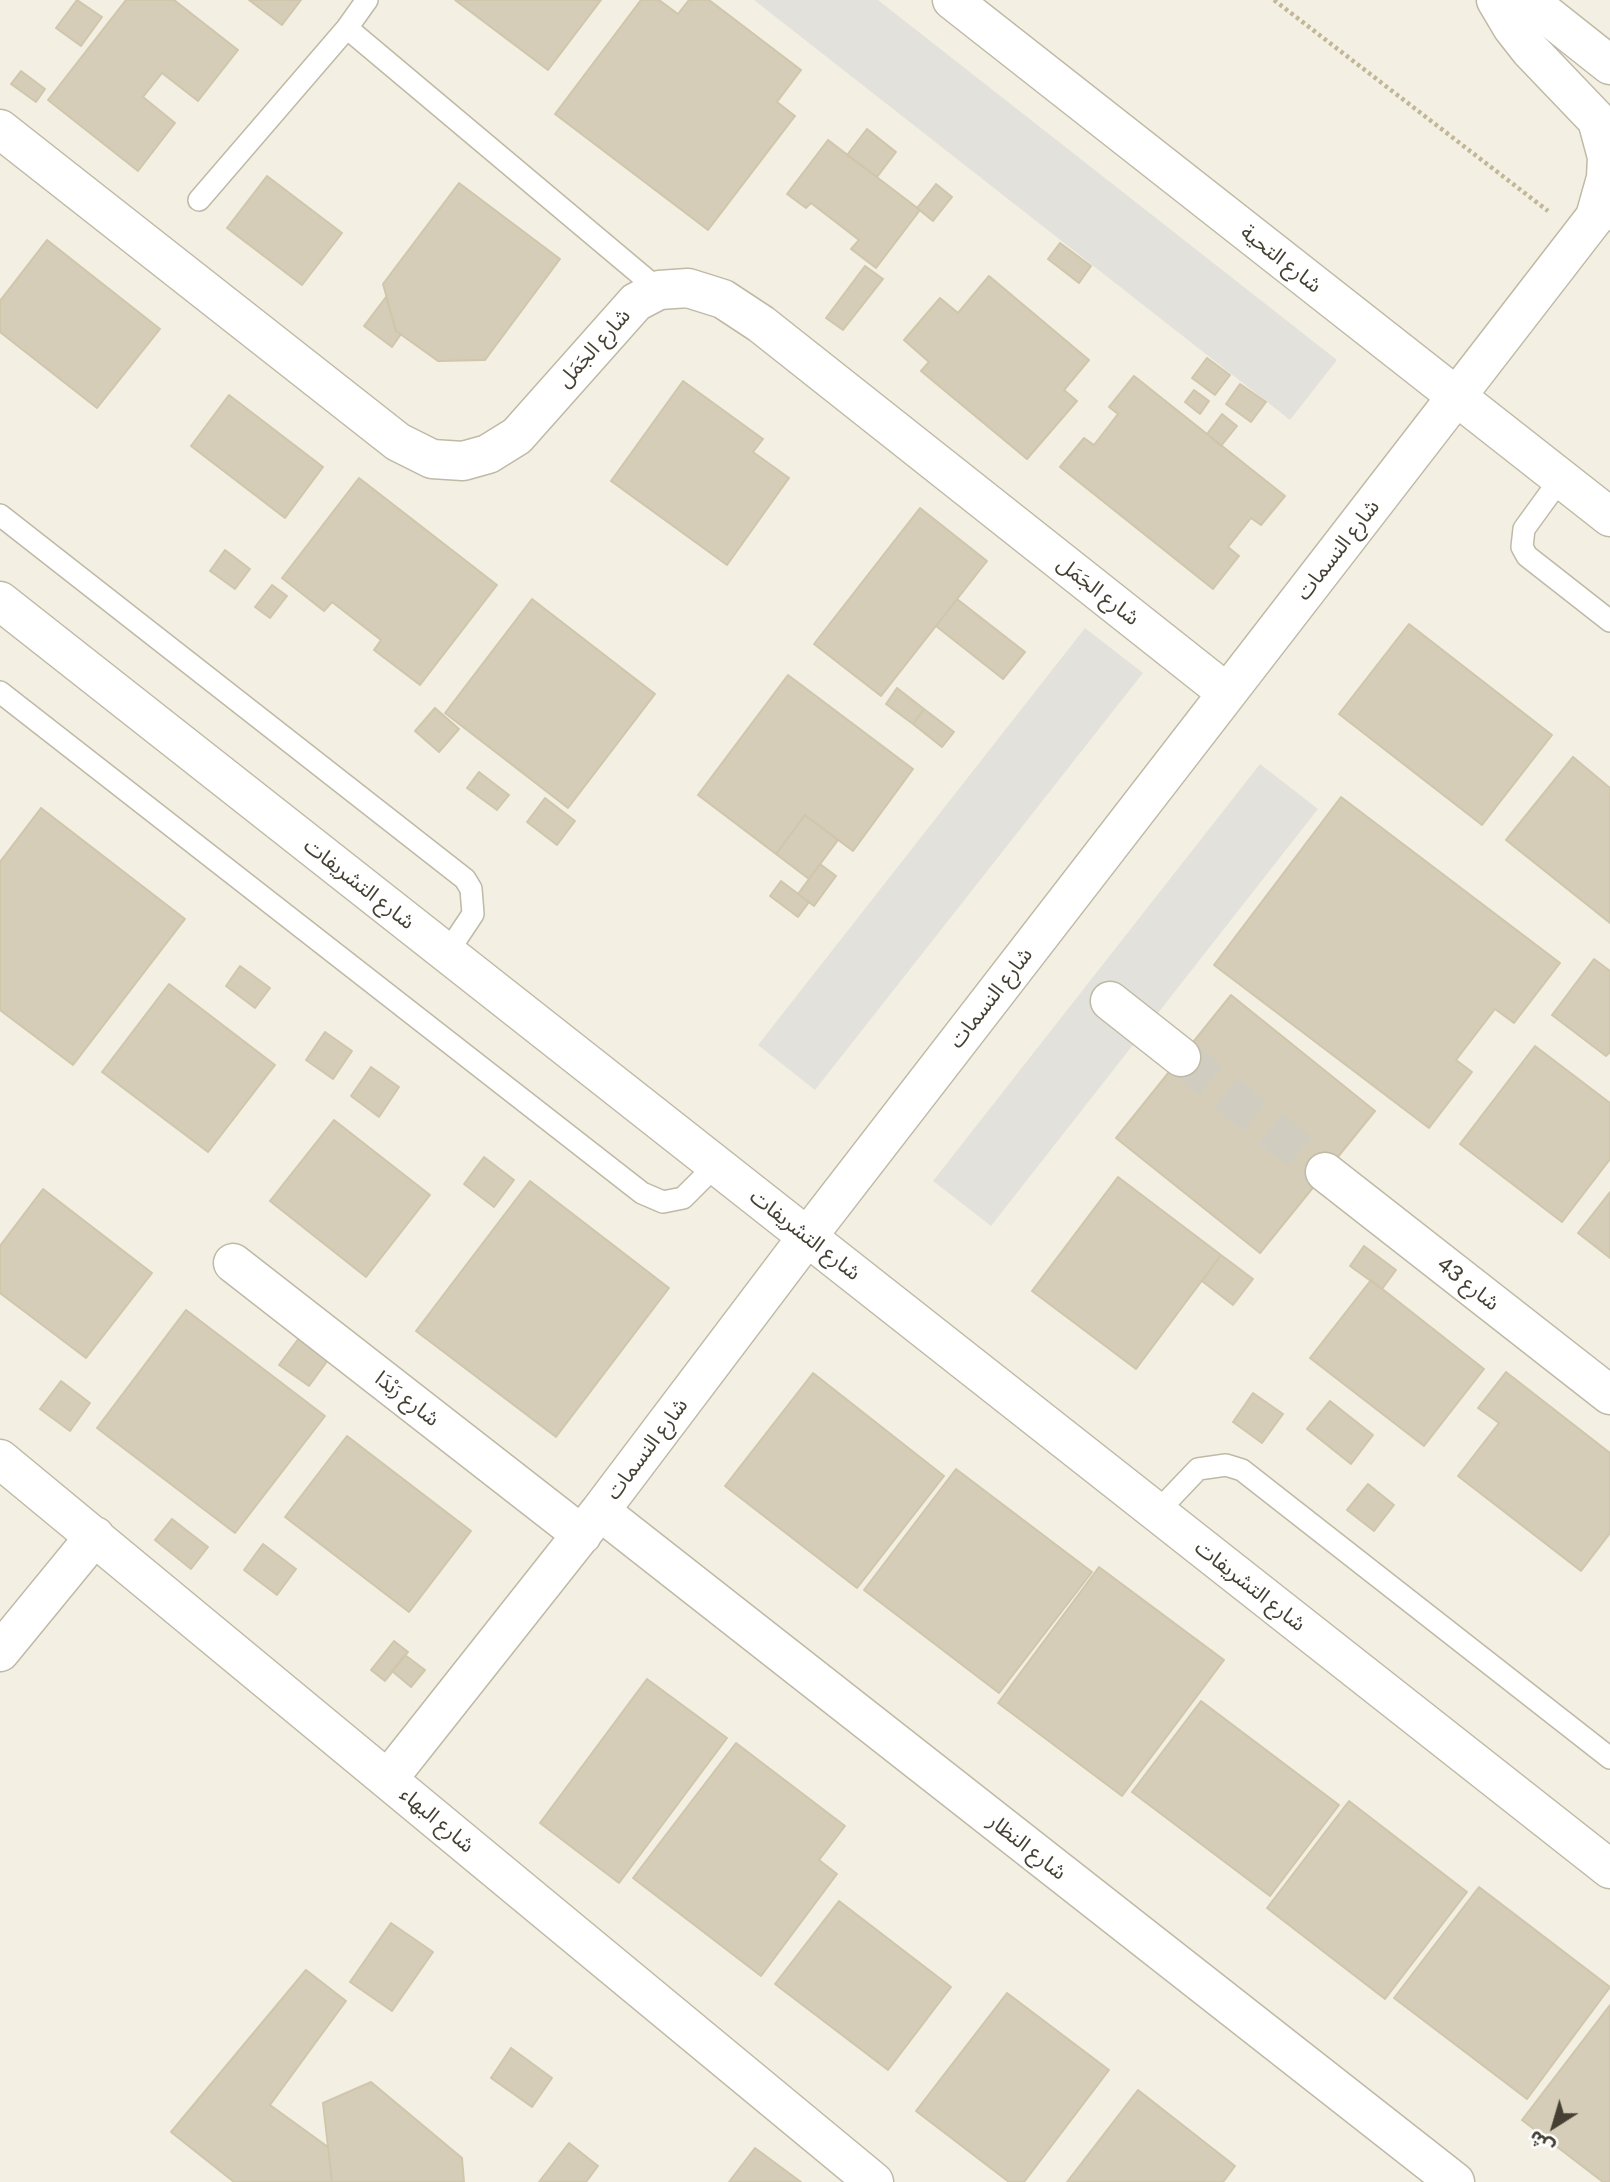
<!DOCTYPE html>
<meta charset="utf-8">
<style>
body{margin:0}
#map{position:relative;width:1610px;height:2182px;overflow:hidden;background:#f3f0e3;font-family:"Public Sans","Noto Sans Arabic",sans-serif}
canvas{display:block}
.north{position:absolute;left:1519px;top:2091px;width:70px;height:70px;-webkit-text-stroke:5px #fff;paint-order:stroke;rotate:217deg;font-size:19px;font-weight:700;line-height:28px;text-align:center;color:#454033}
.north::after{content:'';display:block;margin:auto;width:24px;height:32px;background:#454033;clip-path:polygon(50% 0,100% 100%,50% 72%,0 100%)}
</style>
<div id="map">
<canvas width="1610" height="2182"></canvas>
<div class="north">ش</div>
</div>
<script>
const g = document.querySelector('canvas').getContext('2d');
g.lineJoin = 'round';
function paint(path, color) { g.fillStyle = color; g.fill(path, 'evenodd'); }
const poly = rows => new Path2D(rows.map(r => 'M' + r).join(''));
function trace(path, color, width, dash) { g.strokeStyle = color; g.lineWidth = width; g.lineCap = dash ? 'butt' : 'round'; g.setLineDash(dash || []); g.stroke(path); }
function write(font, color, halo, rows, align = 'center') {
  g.font = font + ' "Public Sans","Noto Sans Arabic",sans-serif'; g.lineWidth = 7; g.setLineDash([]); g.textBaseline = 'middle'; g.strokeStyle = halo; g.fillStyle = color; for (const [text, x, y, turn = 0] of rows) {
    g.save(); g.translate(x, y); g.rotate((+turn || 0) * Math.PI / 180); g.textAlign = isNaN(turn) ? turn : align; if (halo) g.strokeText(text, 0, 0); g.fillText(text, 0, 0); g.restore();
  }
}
const parking = poly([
 [754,0,878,0,1337,360,1290,420],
 [1085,628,1143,673,815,1090,758,1045],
 [1260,764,1318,809,991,1226,933,1181]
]);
const building = poly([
 [77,0,102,17,81,46,56,28,77,0],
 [126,0,174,0,238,50,198,101,162,73,143,97,175,123,138,171,48,100,126,0],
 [249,0,301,0,282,25,249,0],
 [455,0,601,0,548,70,455,0],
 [641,0,659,0,678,14,689,0,709,0,801,70,777,102,795,116,708,230,555,114,641,0],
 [21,71,45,89,36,102,11,84,21,71],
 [867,129,896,152,877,177,847,155,867,129],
 [828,140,920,210,876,268,851,249,859,240,811,203,806,208,787,194,828,140],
 [267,176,342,233,302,285,227,228,267,176],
 [459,183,560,259,485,360,438,361,396,331,383,284,459,183],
 [936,184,952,197,933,221,917,208,936,184],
 [47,240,160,329,97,408,0,332,0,301,47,240],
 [1060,243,1091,266,1079,283,1048,259,1060,243],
 [865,266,883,279,843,330,826,318,865,266],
 [989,276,1089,360,1064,390,1077,401,1027,459,921,371,929,362,904,340,940,298,958,313,989,276],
 [386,297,396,331,401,334,392,347,364,326,386,297],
 [1207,358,1230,375,1215,395,1192,378,1207,358],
 [1134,376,1285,496,1261,525,1251,518,1228,547,1239,556,1213,589,1060,467,1084,438,1094,445,1118,414,1109,407,1134,376],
 [683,381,763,439,753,452,789,478,727,565,611,481,683,381],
 [1240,384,1266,402,1251,422,1226,404,1240,384],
 [1194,390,1209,401,1200,414,1185,402,1194,390],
 [229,395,323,467,285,518,191,446,229,395],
 [1222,414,1237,426,1221,446,1207,434,1222,414],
 [359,478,497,585,420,685,374,650,381,640,332,602,324,611,282,578,359,478],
 [920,508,987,561,881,696,814,644,920,508],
 [225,550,250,569,235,589,210,571,225,550],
 [272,585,287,596,270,618,255,607,272,585],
 [532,599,655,694,568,808,445,713,532,599],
 [957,599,1025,652,1003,679,936,626,957,599],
 [1409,624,1552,735,1482,825,1339,714,1409,624],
 [788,675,913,769,853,851,805,815,776,854,698,795,788,675],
 [897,688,924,709,913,724,886,704,897,688],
 [435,708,459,729,439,752,415,731,435,708],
 [924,709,954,732,942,747,913,724,924,709],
 [1573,757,1610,788,1610,923,1506,840,1573,757],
 [479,772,509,795,497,810,467,788,479,772],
 [1341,797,1560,963,1514,1023,1495,1009,1456,1060,1472,1072,1429,1128,1214,965,1341,797],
 [545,798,575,821,557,845,527,822,545,798],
 [41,808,185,919,73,1065,0,1010,0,862,41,808],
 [805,815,838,840,809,879,776,854,805,815],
 [820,864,836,876,814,906,798,894,820,864],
 [781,881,809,902,798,917,770,896,781,881],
 [1594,959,1610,971,1610,1052,1606,1056,1552,1015,1594,959],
 [240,966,270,988,255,1008,226,986,240,966],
 [169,984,275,1065,208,1152,102,1072,169,984],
 [1231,995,1375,1111,1260,1253,1116,1138,1231,995],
 [325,1032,352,1051,333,1079,306,1060,325,1032],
 [1535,1046,1610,1103,1610,1159,1562,1222,1460,1144,1535,1046],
 [371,1067,399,1087,379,1117,351,1096,371,1067],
 [334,1120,430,1195,366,1277,270,1201,334,1120],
 [484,1157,514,1180,494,1207,464,1184,484,1157],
 [1118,1177,1221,1255,1136,1369,1032,1291,1118,1177],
 [530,1181,669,1288,556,1437,416,1331,530,1181],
 [43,1189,152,1273,86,1358,0,1293,0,1246,43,1189],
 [1610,1192,1610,1258,1578,1233,1610,1192],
 [1364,1246,1396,1270,1382,1289,1350,1266,1364,1246],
 [1221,1255,1253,1279,1233,1305,1202,1281,1221,1255],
 [1371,1280,1484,1369,1424,1446,1310,1358,1371,1280],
 [186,1310,325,1416,235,1533,97,1428,186,1310],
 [299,1338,328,1360,309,1386,279,1365,299,1338],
 [1506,1372,1610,1453,1610,1533,1581,1571,1458,1476,1499,1423,1478,1408,1506,1372],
 [813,1373,944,1476,857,1588,725,1486,813,1373],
 [61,1381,90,1403,70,1431,40,1409,61,1381],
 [1253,1393,1283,1414,1262,1443,1233,1422,1253,1393],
 [1330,1401,1373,1435,1351,1464,1307,1429,1330,1401],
 [347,1436,471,1531,409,1612,285,1517,347,1436],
 [956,1469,1092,1572,999,1693,864,1590,956,1469],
 [1368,1484,1394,1505,1374,1531,1347,1510,1368,1484],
 [172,1519,208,1547,191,1569,155,1540,172,1519],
 [263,1544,296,1569,277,1595,244,1570,263,1544],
 [1099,1567,1224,1660,1122,1796,998,1703,1099,1567],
 [394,1641,408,1652,385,1681,371,1670,394,1641],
 [405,1655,425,1670,411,1687,392,1671,405,1655],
 [647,1679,727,1738,619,1883,540,1823,647,1679],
 [1201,1701,1339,1805,1270,1896,1132,1792,1201,1701],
 [736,1743,845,1826,819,1860,837,1874,761,1976,633,1878,736,1743],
 [1349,1801,1467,1892,1385,1999,1267,1908,1349,1801],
 [1479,1887,1610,1987,1527,2099,1394,1998,1479,1887],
 [839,1901,951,1987,888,2070,775,1984,839,1901],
 [391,1923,433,1952,392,2011,350,1982,391,1923],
 [306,1970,346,2001,270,2105,328,2147,332,2182,234,2182,171,2132,306,1970],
 [1007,1993,1109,2070,1024,2182,1009,2182,916,2111,1007,1993],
 [1610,2005,1610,2182,1603,2182,1522,2120,1610,2005],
 [511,2048,552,2078,532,2107,491,2078,511,2048],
 [371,2082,462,2158,464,2182,332,2182,323,2103,371,2082],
 [1138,2090,1235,2166,1223,2182,1067,2182,1138,2090],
 [569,2143,598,2166,586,2182,539,2182,569,2143],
 [755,2148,801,2182,729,2182,755,2148]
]);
const minorTunnel = poly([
 [1181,1057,1325,1172]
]);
const path = poly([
 [1274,0,1548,211]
]);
const service = poly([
 [347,28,659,290],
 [199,200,347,28,367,0],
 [1561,478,1524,529,1522,547,1527,556,1610,621],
 [0,515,465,879,471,889,473,914,447,953],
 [0,692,642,1193,663,1202,683,1198,716,1165],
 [1157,1512,1198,1469,1226,1465,1242,1470,1610,1758]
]);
const minor = poly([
 [952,0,1610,517],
 [1496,0,1512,27,1530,50,1597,120,1607,157,1606,178,1595,217],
 [0,129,398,442,432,459,463,461,488,454,517,436,636,302,659,290,688,288,723,299,761,324,1227,693],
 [0,601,1610,1869],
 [1110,1001,1181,1057],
 [1325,1172,1610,1395],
 [233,1263,582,1535],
 [0,1459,874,2182],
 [600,1511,1455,2182],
 [0,1652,95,1536],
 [388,1779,600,1511,807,1237,1595,217,1610,207]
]);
const tertiary = poly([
 [1528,0,1610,65]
]);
const streetNames = [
 ["شارع التحية",1281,259,38],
 ["شارع الجَمَل",594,348,-48],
 ["شارع النسمات",1338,550,-52],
 ["شارع الجَمَل",1098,591,38],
 ["شارع التشريفات",359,884,38],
 ["شارع النسمات",991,998,-52],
 ["شارع التشريفات",805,1235,38],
 ["شارع 43",1468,1284,38],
 ["شارع رَبْدَا",407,1399,38],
 ["شارع النسمات",647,1449,-53],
 ["شارع التشريفات",1250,1586,38],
 ["شارع البهاء",437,1820,40],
 ["شارع النظار",1027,1847,38]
];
paint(parking, '#e3e1dc');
paint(building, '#d5cdb8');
trace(building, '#d0c6ab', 2);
trace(minorTunnel, '#d0cdc0', 38, [38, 19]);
trace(service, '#bfb9a5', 24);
trace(minor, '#bfb9a5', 41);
trace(tertiary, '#bfb9a5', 41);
trace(path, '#c1b796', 4.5, [3.5, 3.5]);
trace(service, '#fff', 21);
trace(minor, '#fff', 38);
trace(tertiary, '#fff', 38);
write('21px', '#454033', '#fff', streetNames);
</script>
